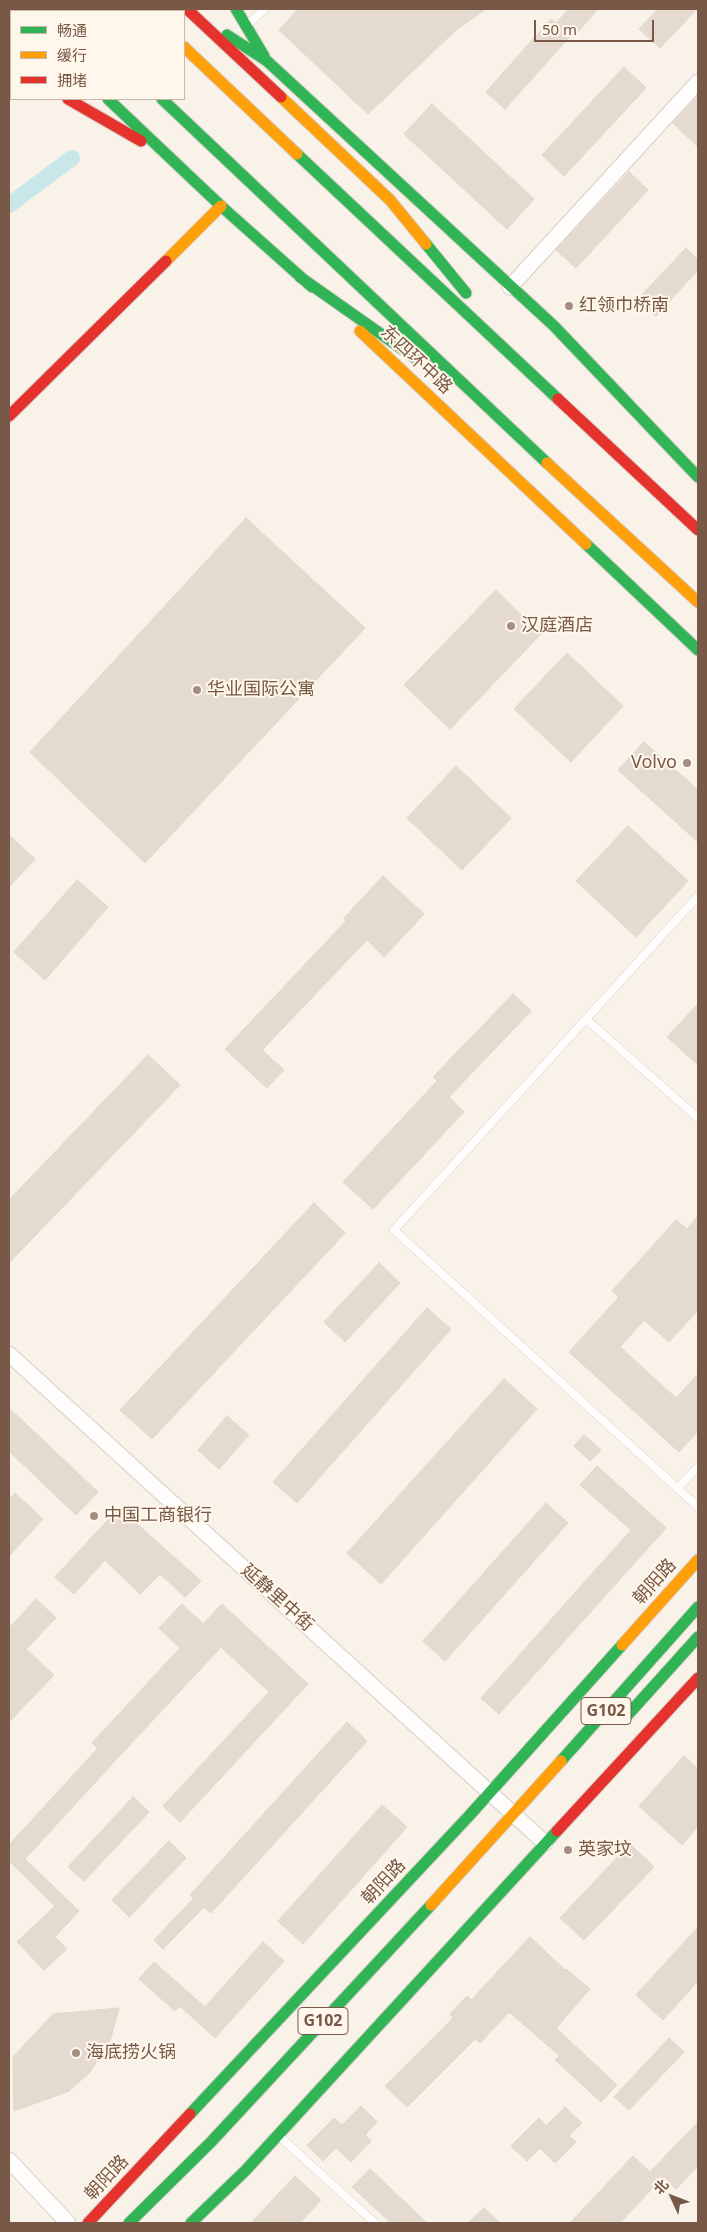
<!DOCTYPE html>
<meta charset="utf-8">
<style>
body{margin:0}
#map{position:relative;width:707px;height:2232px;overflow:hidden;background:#f8f2e9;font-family:"Noto Sans","Noto Sans SC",sans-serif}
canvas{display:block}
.frame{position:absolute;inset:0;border:10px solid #785846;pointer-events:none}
.legend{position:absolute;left:10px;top:10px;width:175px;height:90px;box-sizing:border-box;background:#fff7eb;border:1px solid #c9b7a9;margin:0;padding:6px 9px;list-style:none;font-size:15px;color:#785846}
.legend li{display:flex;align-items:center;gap:10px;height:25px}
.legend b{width:25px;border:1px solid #c9b7a9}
.north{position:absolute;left:647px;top:2172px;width:50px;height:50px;-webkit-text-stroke:4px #fff7eb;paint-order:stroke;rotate:313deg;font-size:14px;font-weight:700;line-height:20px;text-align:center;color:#785846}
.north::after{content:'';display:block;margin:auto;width:18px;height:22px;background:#785846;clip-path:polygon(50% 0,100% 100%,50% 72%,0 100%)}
.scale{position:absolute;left:534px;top:20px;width:120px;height:22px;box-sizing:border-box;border:2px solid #785846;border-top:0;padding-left:6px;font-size:15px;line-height:18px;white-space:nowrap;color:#785846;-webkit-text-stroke:4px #fff7eb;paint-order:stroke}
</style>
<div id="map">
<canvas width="707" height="2232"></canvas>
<div class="frame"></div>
<ul class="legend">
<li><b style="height:6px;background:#30b455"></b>畅通</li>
<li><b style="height:6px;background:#ff9f0a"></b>缓行</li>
<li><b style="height:6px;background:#e5322d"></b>拥堵</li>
</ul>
<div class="north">北</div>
<div class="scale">50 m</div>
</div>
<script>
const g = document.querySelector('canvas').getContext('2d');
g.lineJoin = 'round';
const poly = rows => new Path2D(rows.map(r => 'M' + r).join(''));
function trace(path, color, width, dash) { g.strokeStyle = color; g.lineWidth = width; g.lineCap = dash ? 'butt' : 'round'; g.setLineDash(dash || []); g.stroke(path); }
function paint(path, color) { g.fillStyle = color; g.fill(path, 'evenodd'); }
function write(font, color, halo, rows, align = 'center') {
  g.font = font + ' "Noto Sans","Noto Sans SC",sans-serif'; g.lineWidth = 4; g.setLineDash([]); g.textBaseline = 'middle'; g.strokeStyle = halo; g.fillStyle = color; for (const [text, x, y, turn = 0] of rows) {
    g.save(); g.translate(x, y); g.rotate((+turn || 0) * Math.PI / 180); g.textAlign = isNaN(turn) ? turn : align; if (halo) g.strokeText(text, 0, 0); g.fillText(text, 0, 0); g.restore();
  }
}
const canal = poly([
 [9,205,72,158]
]);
const building = poly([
 [298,9,486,9,456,30,368,114,279,30,298,9],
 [569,9,598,9,575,35,573,33,505,109,486,92,551,19,556,23,569,9],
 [658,9,697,9,660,48,639,29,658,9],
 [624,67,646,88,564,176,542,155,624,67],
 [698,96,698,147,673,123,698,96],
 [432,104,534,199,507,229,404,134,432,104],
 [629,172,648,190,576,268,556,250,629,172],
 [686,248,698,260,698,270,656,316,638,299,686,248],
 [246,518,365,628,145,863,30,752,246,518],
 [496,590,541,634,450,729,404,685,496,590],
 [567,653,623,706,571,762,514,709,567,653],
 [644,742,698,790,698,842,618,770,644,742],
 [456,766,511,818,462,870,407,818,456,766],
 [628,826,688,881,636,937,576,881,628,826],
 [9,835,35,859,9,887,9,835],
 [383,876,424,914,384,957,367,940,262,1050,284,1070,267,1088,225,1049,346,921,344,918,383,876],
 [77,880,108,907,45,980,14,952,77,880],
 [513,994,531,1011,449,1097,464,1112,373,1209,343,1182,437,1081,433,1077,513,994],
 [698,1004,698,1065,667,1037,698,1004],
 [148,1055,180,1085,9,1263,9,1200,148,1055],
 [314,1203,345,1233,152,1439,120,1410,314,1203],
 [698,1216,698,1310,669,1342,644,1320,620,1347,676,1398,698,1374,698,1431,679,1452,569,1352,619,1297,612,1291,676,1220,687,1229,698,1216],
 [379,1263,400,1283,345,1342,324,1322,379,1263],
 [427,1308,451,1329,297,1503,273,1482,427,1308],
 [504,1379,537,1409,381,1584,347,1553,504,1379],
 [9,1408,98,1492,76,1515,9,1451,9,1408],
 [227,1416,249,1435,219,1469,198,1450,227,1416],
 [584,1435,601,1450,590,1461,574,1446,584,1435],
 [597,1466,666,1528,499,1714,481,1698,631,1530,580,1485,597,1466],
 [15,1493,43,1519,9,1556,9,1499,15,1493],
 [546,1503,568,1523,445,1661,423,1641,546,1503],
 [119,1508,201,1581,185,1597,160,1574,140,1594,105,1560,74,1594,55,1577,119,1508],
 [36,1599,56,1618,26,1649,54,1675,9,1722,9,1628,36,1599],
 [182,1604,203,1624,222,1604,308,1684,180,1822,163,1806,269,1692,221,1647,113,1763,25,1859,79,1911,55,1937,67,1949,44,1970,17,1942,55,1906,9,1861,9,1845,98,1748,92,1743,180,1648,159,1628,182,1604],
 [347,1722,367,1741,211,1913,204,1907,163,1949,154,1940,194,1898,190,1895,347,1722],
 [684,1756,698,1769,698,1826,682,1845,639,1806,684,1756],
 [133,1797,149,1812,84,1881,68,1867,133,1797],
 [382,1805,407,1827,303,1944,278,1921,382,1805],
 [169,1841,186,1858,129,1917,112,1900,169,1841],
 [630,1844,654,1867,584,1940,560,1918,630,1844],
 [698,1927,698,1981,663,2020,636,1995,698,1927],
 [530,1937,565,1970,566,1969,590,1989,556,2028,617,2085,601,2102,555,2060,560,2056,509,2012,480,2043,475,2039,407,2107,385,2086,453,2018,450,2014,467,1996,471,2000,530,1937],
 [263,1942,284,1961,215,2038,180,2006,175,2011,139,1979,154,1962,205,2007,263,1942],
 [119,2008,110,2041,90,2072,69,2091,14,2111,13,2057,53,2014,119,2008],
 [669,2038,684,2052,629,2110,614,2097,669,2038],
 [361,2106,377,2122,365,2135,371,2141,351,2162,336,2148,323,2161,307,2145,334,2118,342,2125,361,2106],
 [565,2107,582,2123,569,2136,576,2142,555,2163,540,2148,527,2161,511,2146,539,2118,546,2126,565,2107],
 [698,2122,698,2166,676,2189,663,2177,620,2223,570,2223,633,2156,650,2172,698,2122],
 [370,2169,427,2223,391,2223,352,2187,370,2169],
 [295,2176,321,2200,300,2223,251,2223,295,2176],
 [484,2208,500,2223,468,2223,484,2208]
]);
const lane = poly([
 [248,24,265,9],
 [698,896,394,1230,698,1507],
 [586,1019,698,1118],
 [678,1488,698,1467],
 [279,2136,375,2223]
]);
const street = poly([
 [510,287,698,82],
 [9,1354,545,1843],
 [9,2160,68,2223]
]);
const fast = poly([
 [236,9,264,56],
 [227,35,267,61,554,326,698,477],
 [9,64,11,66],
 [108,99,221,206,312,287],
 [162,99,547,463],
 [297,154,558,399],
 [426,244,466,293],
 [300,277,415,358],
 [586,544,698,650],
 [625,1718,698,1637],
 [561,1761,698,1607],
 [190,2114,468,1817,622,1645],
 [129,2223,211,2142,431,1905],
 [191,2223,245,2171,557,1831]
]);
const slow = poly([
 [67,9,70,11],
 [143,9,145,11],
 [184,47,297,154],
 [281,97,390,200,426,244],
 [166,261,221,206],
 [360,331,586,544],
 [547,463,698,602],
 [622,1645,698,1560],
 [431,1905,561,1761]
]);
const jam = poly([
 [13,9,16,11],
 [187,9,281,97],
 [68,99,141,141],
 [558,399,698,530],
 [9,416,166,261],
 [557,1831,698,1678],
 [88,2223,190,2114]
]);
const markers = [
 [569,306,5,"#a58e7f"],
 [511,626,5,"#a58e7f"],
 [197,690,5,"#a58e7f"],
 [687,763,5,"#a58e7f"],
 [94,1516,5,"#a58e7f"],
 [568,1850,5,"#a58e7f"],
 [76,2053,5,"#a58e7f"]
];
const shields = [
 [606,1711,50],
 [323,2021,50]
];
const shieldNames = [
 ["G102",606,1711],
 ["G102",323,2021]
];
const poiNames = [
 ["红领巾桥南",579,306],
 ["汉庭酒店",521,626],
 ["华业国际公寓",207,690],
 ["Volvo",677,763,"right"],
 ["中国工商银行",104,1516],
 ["英家坟",578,1850],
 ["海底捞火锅",86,2053]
];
const streetNames = [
 ["东四环中路",416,360,43],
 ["朝阳路",655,1582,-48],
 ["延静里中街",277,1598,42],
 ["朝阳路",384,1882,-47],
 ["朝阳路",107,2178,-47]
];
trace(canal, '#c9e7e9', 16);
paint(building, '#e5dad0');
trace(building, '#e1d5cb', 1);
trace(lane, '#d6cec6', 9);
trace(street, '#d6cec6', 17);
trace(fast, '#d7cec6', 13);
trace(slow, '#d7cec6', 13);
trace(jam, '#d7cec6', 13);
trace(lane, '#fefdfc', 8);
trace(street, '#fefdfc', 15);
trace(fast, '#30b455', 11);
trace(slow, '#ff9f0a', 11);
trace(jam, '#e5322d', 11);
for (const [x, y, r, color] of markers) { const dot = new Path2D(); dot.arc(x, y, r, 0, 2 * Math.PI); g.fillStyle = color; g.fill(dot); trace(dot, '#fff7eb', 2); }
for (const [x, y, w] of shields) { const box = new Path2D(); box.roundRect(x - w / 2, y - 13.5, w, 27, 4); g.fillStyle = '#fff7eb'; g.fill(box); trace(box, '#785846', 1); }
write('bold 16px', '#785846', null, shieldNames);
write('18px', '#785846', '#fff7eb', poiNames, 'left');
write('18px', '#785846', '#fff7eb', streetNames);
</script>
